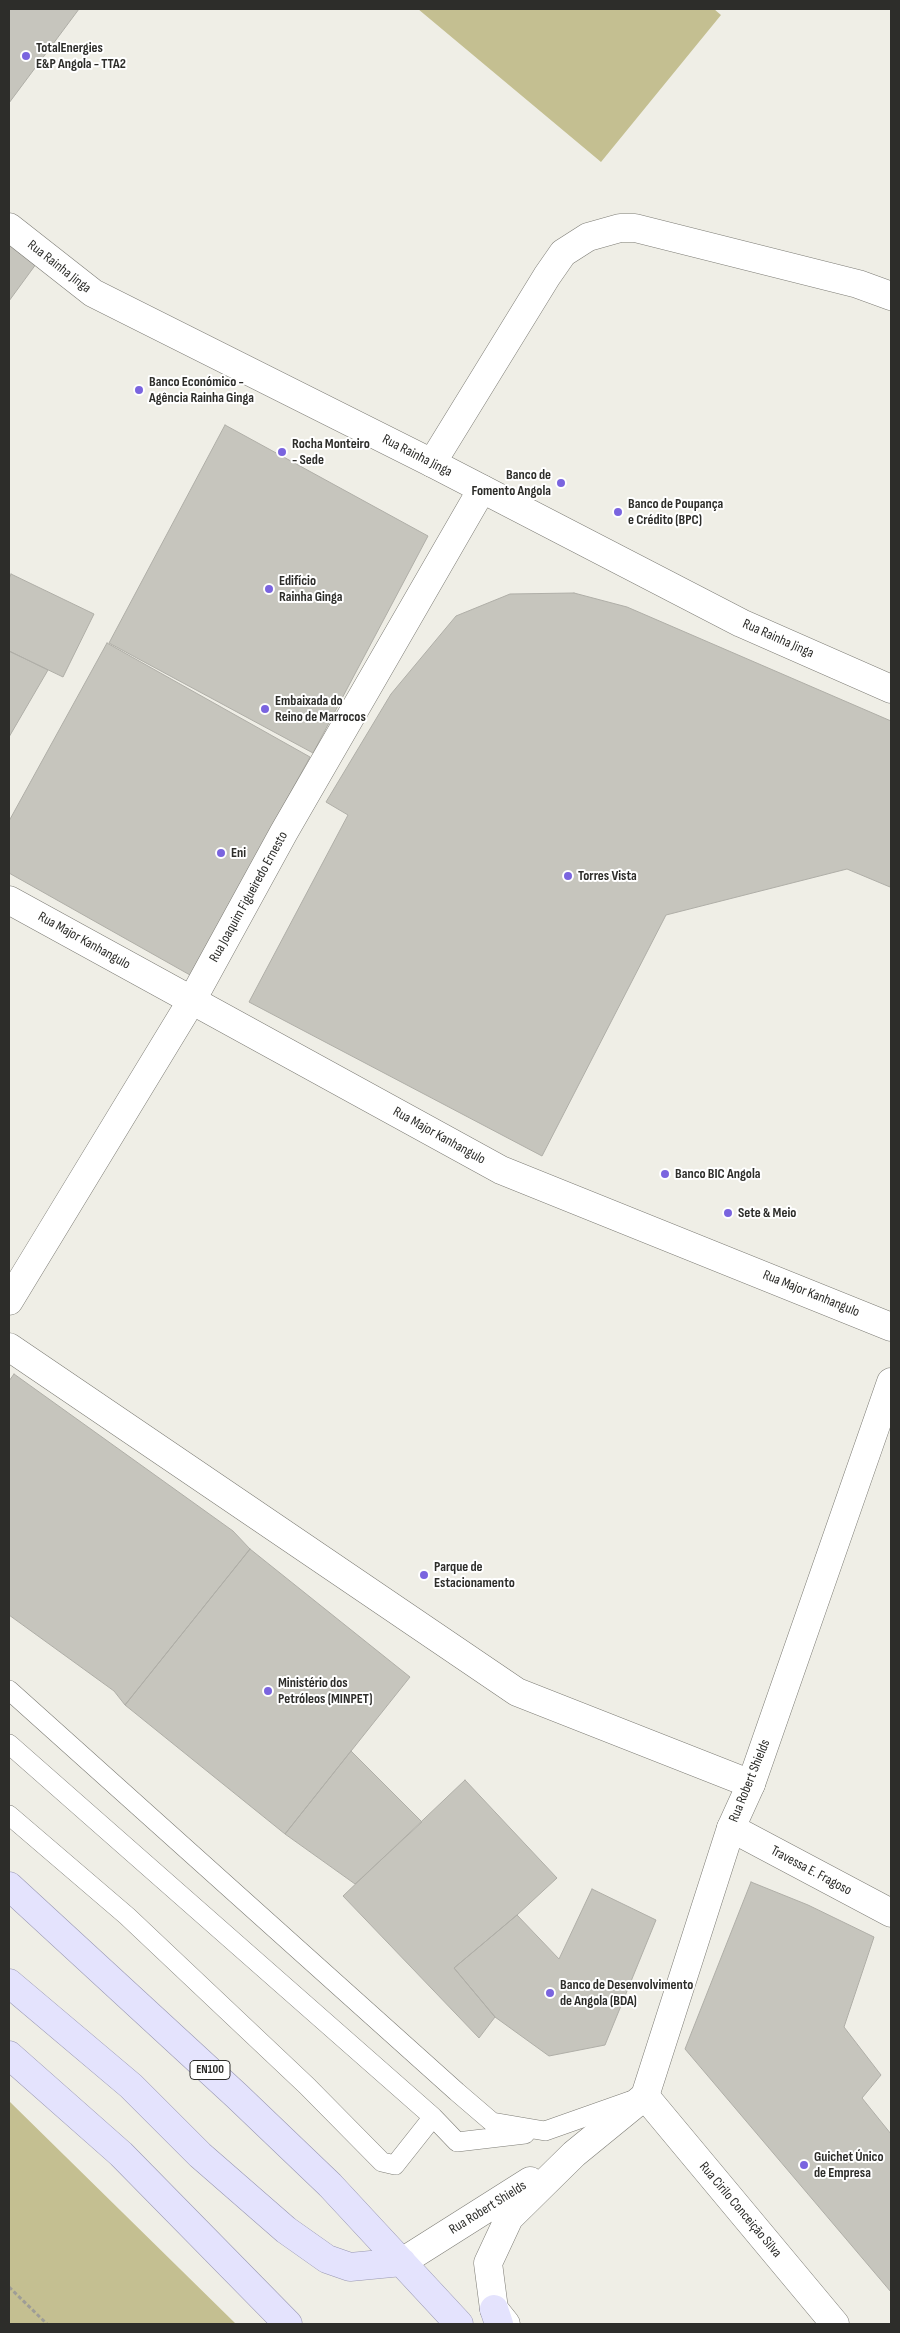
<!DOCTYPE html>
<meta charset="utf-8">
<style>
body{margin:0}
#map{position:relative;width:900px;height:2333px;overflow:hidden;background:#efeee6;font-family:"Sofia Sans Condensed",sans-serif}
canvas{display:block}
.frame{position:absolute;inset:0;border:10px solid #2d2d2a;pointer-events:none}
</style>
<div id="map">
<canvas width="900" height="2333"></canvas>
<div class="frame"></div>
</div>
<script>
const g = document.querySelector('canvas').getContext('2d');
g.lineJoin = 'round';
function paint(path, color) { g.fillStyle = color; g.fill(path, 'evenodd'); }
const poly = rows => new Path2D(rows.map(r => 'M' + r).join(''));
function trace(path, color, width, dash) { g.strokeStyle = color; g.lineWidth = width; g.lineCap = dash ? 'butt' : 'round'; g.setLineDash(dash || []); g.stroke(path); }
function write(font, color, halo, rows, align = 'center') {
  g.font = font + ' "Sofia Sans Condensed",sans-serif'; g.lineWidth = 4; g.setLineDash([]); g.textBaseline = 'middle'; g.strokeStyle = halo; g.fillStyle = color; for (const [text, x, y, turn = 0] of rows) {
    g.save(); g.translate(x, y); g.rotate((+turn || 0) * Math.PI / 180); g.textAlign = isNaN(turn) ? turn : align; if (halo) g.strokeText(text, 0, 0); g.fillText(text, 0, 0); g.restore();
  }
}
const green = poly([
 [418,9,714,9,721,15,601,162],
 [9,2101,236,2324,9,2324]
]);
const building = poly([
 [9,9,79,9,9,103,9,9],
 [9,238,39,260,9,301,9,238],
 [225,425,428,536,313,753,109,643,225,425],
 [11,574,94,614,63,677,9,651,9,579,11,574],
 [574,593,627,607,891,721,891,883,890,887,847,869,666,915,542,1156,249,1002,348,815,326,802,391,694,456,616,510,594,574,593],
 [107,643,310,757,190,975,9,873,9,821,107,643],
 [9,651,48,670,9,737,9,651],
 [14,1374,233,1531,250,1549,125,1705,114,1691,9,1615,9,1381,14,1374],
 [250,1549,410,1677,285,1834,125,1705,250,1549],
 [351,1751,422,1822,355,1884,285,1834,351,1751],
 [465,1780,557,1878,517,1915,454,1968,495,2017,479,2038,343,1896,465,1780],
 [751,1882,808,1905,874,1937,844,2027,881,2075,862,2098,891,2134,891,2292,685,2049,751,1882],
 [592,1889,656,1920,605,2045,549,2056,495,2017,454,1968,517,1915,559,1959,592,1889]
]);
const path = poly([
 [9,2287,47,2324]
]);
const service = poly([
 [9,1690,457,2092,492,2122,545,2131,630,2101],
 [9,1744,433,2117,457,2142,525,2134],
 [9,1815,127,1916,307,2086,382,2162,395,2165,433,2117]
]);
const minor = poly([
 [432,463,547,276,563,253,588,237,620,228,635,228,858,284,891,296],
 [9,1301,192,1000,284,832,482,489],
 [9,1347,517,1692,751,1784],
 [731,1828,891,1913],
 [645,2096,835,2324]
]);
const tertiary = poly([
 [9,227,93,293,432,463,741,623,891,689],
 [9,900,501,1170,891,1327],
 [402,2262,530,2181],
 [506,2324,494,2309,488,2263,509,2218,574,2154,645,2096,731,1828,751,1784,891,1382]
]);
const primary = poly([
 [9,1886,237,2096,330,2185,459,2324],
 [9,1983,131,2086,200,2155,286,2230,327,2259,350,2267,402,2262],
 [9,2055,121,2154,288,2324],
 [494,2309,499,2324]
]);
const markers = [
 [26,56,5,"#7a64df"],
 [139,390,5,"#7a64df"],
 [282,452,5,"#7a64df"],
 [561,483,5,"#7a64df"],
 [618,512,5,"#7a64df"],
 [269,589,5,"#7a64df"],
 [265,709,5,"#7a64df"],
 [221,853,5,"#7a64df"],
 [568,876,5,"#7a64df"],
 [665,1174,5,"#7a64df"],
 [728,1213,5,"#7a64df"],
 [424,1575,5,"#7a64df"],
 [268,1691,5,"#7a64df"],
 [550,1993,5,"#7a64df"],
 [804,2165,5,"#7a64df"]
];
const shields = [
 [210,2070,40]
];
const shieldNames = [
 ["EN100",210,2070]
];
const poiNames = [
 ["TotalEnergies",36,48],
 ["E&P Angola - TTA2",36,64],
 ["Banco Económico -",149,382],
 ["Agência Rainha Ginga",149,398],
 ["Rocha Monteiro",292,444],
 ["- Sede",292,460],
 ["Banco de",551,475,"right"],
 ["Fomento Angola",551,491,"right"],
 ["Banco de Poupança",628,504],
 ["e Crédito (BPC)",628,520],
 ["Edifício",279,581],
 ["Rainha Ginga",279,597],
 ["Embaixada do",275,701],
 ["Reino de Marrocos",275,717],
 ["Eni",231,853],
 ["Torres Vista",578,876],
 ["Banco BIC Angola",675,1174],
 ["Sete & Meio",738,1213],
 ["Parque de",434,1567],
 ["Estacionamento",434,1583],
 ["Ministério dos",278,1683],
 ["Petróleos (MINPET)",278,1699],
 ["Banco de Desenvolvimento",560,1985],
 ["de Angola (BDA)",560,2001],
 ["Guichet Único",814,2157],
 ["de Empresa",814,2173]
];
const streetNames = [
 ["Rua Rainha Jinga",59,267,38],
 ["Rua Rainha Jinga",417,456,27],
 ["Rua Rainha Jinga",778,639,24],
 ["Rua Joaquim Figueiredo Ernesto",249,897,-61],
 ["Rua Major Kanhangulo",84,941,29],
 ["Rua Major Kanhangulo",439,1136,29],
 ["Rua Major Kanhangulo",811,1294,22],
 ["Rua Robert Shields",750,1781,-68],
 ["Travessa E. Fragoso",811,1871,28],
 ["Rua Robert Shields",488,2208,-32],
 ["Rua Cirilo Conceição Silva",740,2210,50]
];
paint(green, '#c4bf91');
paint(building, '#c6c5bd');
trace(building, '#afaea7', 1);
trace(service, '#7d7c75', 20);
trace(minor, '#7d7c75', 29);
trace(tertiary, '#7d7c75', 29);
trace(primary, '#9897b2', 29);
trace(path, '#9e9d97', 3, [4, 2.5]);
trace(service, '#fff', 19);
trace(minor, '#fff', 28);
trace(tertiary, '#fff', 28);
trace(primary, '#e4e3fd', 28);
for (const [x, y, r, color] of markers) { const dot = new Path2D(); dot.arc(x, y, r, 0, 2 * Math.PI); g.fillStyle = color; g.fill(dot); trace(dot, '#fff', 2); }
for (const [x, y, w] of shields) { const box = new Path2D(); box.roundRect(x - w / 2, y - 9.5, w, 19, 4); g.fillStyle = '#fff'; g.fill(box); trace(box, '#2d2d2a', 1); }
write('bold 12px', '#2d2d2a', null, shieldNames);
write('bold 14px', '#2d2d2a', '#fff', poiNames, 'left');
write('14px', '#2d2d2a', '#fff', streetNames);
</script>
